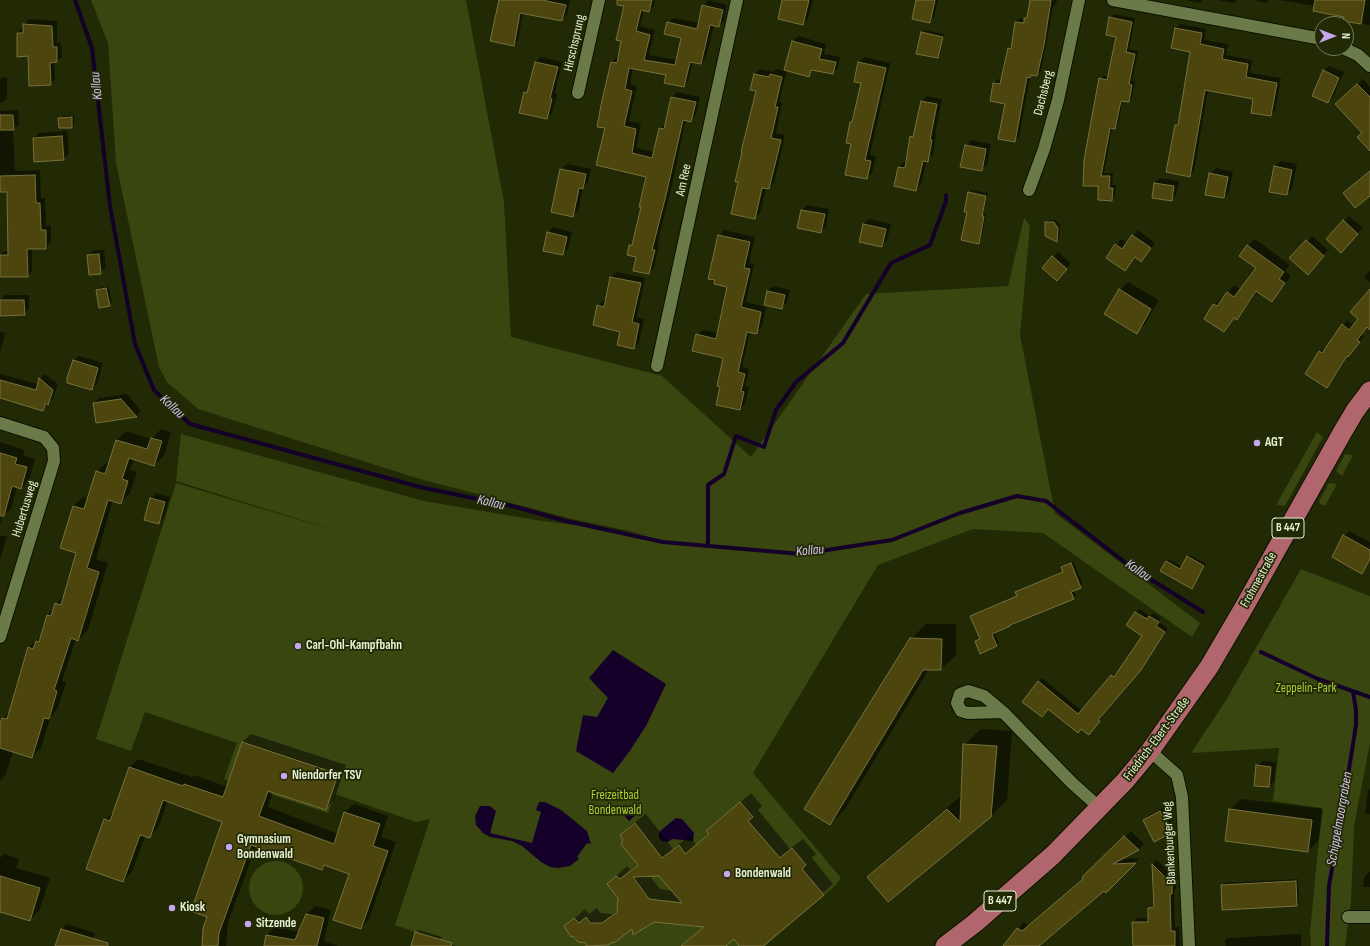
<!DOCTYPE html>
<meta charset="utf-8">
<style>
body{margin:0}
#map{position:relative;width:1370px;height:946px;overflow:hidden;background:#212a05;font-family:"Sofia Sans Condensed",sans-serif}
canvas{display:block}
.north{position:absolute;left:1314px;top:16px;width:40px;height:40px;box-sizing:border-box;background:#212a05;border:1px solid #707958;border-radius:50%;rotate:90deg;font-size:11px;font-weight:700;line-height:16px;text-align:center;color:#e7f0d5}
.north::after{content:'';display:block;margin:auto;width:14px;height:18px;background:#c5a7f1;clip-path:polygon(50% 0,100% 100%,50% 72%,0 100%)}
</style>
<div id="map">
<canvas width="1370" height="946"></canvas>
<div class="north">N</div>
</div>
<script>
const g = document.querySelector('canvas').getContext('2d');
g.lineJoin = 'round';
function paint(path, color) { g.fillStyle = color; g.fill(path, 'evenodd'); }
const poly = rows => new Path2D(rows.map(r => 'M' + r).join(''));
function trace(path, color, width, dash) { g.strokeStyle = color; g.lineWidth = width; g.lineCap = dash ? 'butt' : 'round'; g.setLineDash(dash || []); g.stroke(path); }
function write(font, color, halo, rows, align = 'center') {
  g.font = font + ' "Sofia Sans Condensed",sans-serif'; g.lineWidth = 3.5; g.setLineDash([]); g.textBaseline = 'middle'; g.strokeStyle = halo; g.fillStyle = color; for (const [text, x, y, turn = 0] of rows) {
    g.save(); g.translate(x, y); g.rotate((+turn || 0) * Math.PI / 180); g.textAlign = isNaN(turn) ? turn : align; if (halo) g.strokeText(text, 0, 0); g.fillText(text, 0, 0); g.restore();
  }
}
const green = poly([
 [91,0,466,0,504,202,511,337,662,376,751,457,866,294,1008,286,1024,218,1030,226,1020,335,1055,513,1200,623,1192,637,1043,533,973,529,878,565,753,773,841,878,836,885,765,946,443,946,439,939,415,932,395,925,430,819,416,822,335,794,328,813,224,779,237,743,145,712,131,751,96,739,176,483,346,534,176,481,181,434,424,501,536,520,648,535,572,519,420,479,198,409,167,382,159,367,116,163,108,43],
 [1317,432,1323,437,1285,506,1276,505],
 [1345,454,1353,455,1342,476,1336,471],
 [1329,483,1337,484,1325,506,1320,504,1319,501],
 [1301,569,1370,596,1370,743,1354,826,1351,902,1345,946,1311,946,1310,932,1322,808,1273,801,1279,748,1191,753,1225,702],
 '249 888a27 27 0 1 1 54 0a27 27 0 1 1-54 0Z'
]);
const water = poly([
 [613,650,666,684,646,726,629,752,613,773,576,751,583,715,597,717,608,698,589,678],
 [539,802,545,802,561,810,587,831,591,844,587,843,577,857,579,859,570,866,558,868,550,867,541,862,522,846,512,841,490,837,483,833,476,825,475,816,480,806,490,806,496,811,490,833,532,843,541,812,536,810],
 [630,806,637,814,629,821,622,813],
 [676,818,682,819,694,833,693,841,672,839,668,842,662,841,659,838,659,832]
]);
const shadow = poly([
 [500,0,570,0,567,15,562,20,523,13,518,40,513,45],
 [626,0,655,0,654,6,649,11,644,10,640,26,655,30,649,55,677,60,682,38,668,23,673,18,699,23,703,6,708,0,727,5,724,21,719,26,714,25,706,58,701,63,693,62,688,81,683,86,667,75,633,68,630,84,637,86,629,121,641,124,636,148,654,152,660,128,666,123,672,97,677,92,700,97,696,115,691,120,686,119,671,189,657,245,659,245,654,268,649,273,630,245,634,241,642,207,647,176,606,127,598,126,611,62,617,57,619,57,622,40],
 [783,0,813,0,808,19,803,24],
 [917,0,938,0,934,17,929,22],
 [1031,0,1057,0,1056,4,1053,7,1041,71,1037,75,1033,74,1030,77,1019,137,1014,141,1006,103,994,83,998,79,1002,80,1009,49,1012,45,1016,22,1020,18,1025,19,1029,15],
 [1185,0,1202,0,1200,3],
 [1218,0,1238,0,1234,3],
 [1252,0,1270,0,1267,3],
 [1279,0,1370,0,1370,25,1344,20,1345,16,1315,6],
 [1114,14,1135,18,1129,49,1138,51,1132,81,1135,81,1132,98,1129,101,1123,100,1118,125,1115,128,1112,127,1104,173,1113,173,1112,185,1116,185,1115,196,1112,200,1099,199,1100,79,1103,76,1109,76,1117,36,1110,18],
 [29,19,57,21,57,43,61,42,62,57,57,61,54,61,55,79,51,84,28,55,18,33],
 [1180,24,1206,29,1204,40,1228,44,1226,55,1252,60,1250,73,1281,78,1275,111,1271,115,1254,98,1208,90,1194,171,1190,176,1176,125,1180,121,1191,51,1175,29],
 [924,30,944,34,940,55,937,57,922,32],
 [798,36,826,44,824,54,840,57,838,68,833,73,814,69,809,75,787,70,779,102,782,102,776,133,785,135,774,183,769,188,766,188,760,213,755,218,757,91,751,89,755,74,760,69,773,72,776,69,785,71,793,41],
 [541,57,562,62,555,93,557,94,552,113,547,118,525,93,529,89,535,62],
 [864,57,890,63,870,155,876,156,872,173,867,178,851,122,854,120,862,82,859,63],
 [1329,66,1344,72,1333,97,1328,102,1324,71],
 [7,77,7,98,2,103,0,103,0,78],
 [1363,79,1370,87,1370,150,1363,133,1342,99],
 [927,96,942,99,935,134,936,135,933,155,927,160,921,184,916,190,895,185,899,167,904,162,907,162,911,137,915,133,922,101],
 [18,110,19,124,13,130,15,171,40,170,41,198,45,198,46,226,51,225,51,242,46,248,32,248,32,271,27,276,0,276,0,255,4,251,9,251,8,191,0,191,0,111],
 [74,115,74,124,72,127,59,118,62,116],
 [67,131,69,153,64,159,34,138,39,133],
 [971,140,991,144,987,165,981,170,966,146],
 [1281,161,1297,164,1292,189,1287,194,1275,166],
 [567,164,591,169,588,183,583,188,578,211,572,216,561,169],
 [1216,168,1233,172,1229,192,1224,197,1210,174],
 [1160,178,1179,181,1176,195,1171,200,1155,183],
 [971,190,988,193,983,213,986,214,981,240,979,243,968,212,969,192],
 [807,205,829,209,826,227,820,232,798,227,802,210],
 [1349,216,1363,228,1346,246,1344,221],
 [869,219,891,224,887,240,882,245,864,224],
 [1049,220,1056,220,1060,225,1059,239,1057,241,1046,222],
 [553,227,572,232,568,249,563,254,548,233],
 [724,230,755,237,749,263,754,264,746,302,766,307,762,327,756,333,750,331,742,367,749,369,745,386,749,387,745,404,740,409,721,386,724,358,697,335,703,330,719,333,729,286,719,236],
 [1138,230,1155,243,1141,261,1136,257,1125,270,1107,258,1121,239,1127,243],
 [1312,236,1328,250,1313,268,1307,241],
 [1255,239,1290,265,1285,271,1291,276,1278,294,1271,301,1258,291,1243,312,1237,319,1235,318,1224,331,1214,305,1221,298,1223,299,1234,285,1241,290,1257,268,1248,246],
 [94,250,104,250,106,267,100,273,89,256],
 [1058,252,1071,263,1062,274,1044,268],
 [1370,271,1370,282,1364,277],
 [616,272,645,278,637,317,644,319,639,343,633,348,621,331,598,306,603,300,606,301,611,277],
 [1128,282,1159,300,1145,324,1136,332,1120,290],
 [108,286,112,302,109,305,97,290,99,288],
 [773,286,790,290,787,302,782,308,768,291],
 [1370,290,1370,324,1361,334,1364,336,1348,356,1332,382,1327,387,1307,374,1320,352,1325,347,1327,348,1343,325,1347,320,1354,325,1359,319],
 [5,295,29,295,29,309,24,314,0,300],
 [0,332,5,333,0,353],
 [79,356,103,363,97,384,92,389,73,361],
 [0,374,38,384,40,379,45,374,58,384,53,398,43,410,0,397],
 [127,394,141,411,136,416,97,422,94,403,99,398],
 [161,429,171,432,164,456,154,465,134,459,130,470,137,472,130,493,120,503,113,500,96,559,108,563,88,630,78,640,76,639,62,681,66,682,58,708,51,716,41,748,32,757,13,751,6,774,0,781,0,727,3,718,11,710,29,647,39,638,41,637,48,615,54,608,56,604,65,595,78,552,73,506,83,497,89,498,97,472,106,463,109,463,117,440,126,431,151,439],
 [0,442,25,450,23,456,35,459,29,480,21,488,17,487,11,509,2,517,0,525],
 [156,493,170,497,164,518,159,523,151,499],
 [1349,531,1370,542,1370,561,1362,572,1344,536],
 [0,535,7,537,0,559],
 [1190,555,1206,564,1194,585,1166,561,1169,559,1182,567],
 [1073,561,1083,584,1073,590,1076,596,1073,598,1012,623,1009,626,994,632,999,643,996,646,976,641,981,638,972,616,974,614,1018,595,1017,592,1019,590,1064,572,1062,567],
 [1139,609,1150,616,1153,613,1161,618,1158,622,1168,628,1144,665,1101,716,1102,717,1092,730,1049,708,1042,716,1038,682,1042,678,1082,711,1112,676,1116,672,1118,674,1143,635,1127,625],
 [926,624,956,624,956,655,941,669,929,669,845,809,830,824,911,639],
 [981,729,1012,731,1007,800,991,816,868,877,884,861,962,795,964,745],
 [251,734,346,765,334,800,325,809,273,791,268,807,338,834,345,812,354,804,388,816,381,837,396,842,369,919,361,928,350,874,326,865,322,869,256,846,228,923,226,946,203,946,223,821,168,800,158,828,149,837,145,836,132,872,123,881,105,820,114,811,130,767,138,759,192,777,194,775,228,787,242,742],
 [1263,761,1276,762,1274,781,1269,786,1257,766],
 [1370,789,1370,814,1365,814,1368,791],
 [751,793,762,806,758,810,790,849,803,839,816,854,812,858,833,884,763,946,740,946,734,938,724,946,690,946,687,942,704,926,654,921,633,928,613,940,598,946,587,945,587,942,566,926,585,909,589,914,597,908,600,913,613,914,618,909,619,898,608,884,627,866,630,870,638,864,621,835,631,825,646,814,673,849,690,835,696,845,709,833,707,831,718,821],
 [649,875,660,875,673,891,660,889],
 [671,901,687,903,687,905,671,903],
 [1241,799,1323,809,1319,840,1308,851,1230,810],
 [1165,807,1175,827,1170,832,1144,821,1149,815],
 [1131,831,1144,844,1138,850,1121,859,1140,858,1106,891,1104,889,1039,944,1041,946,1004,946,1024,922,1028,926,1084,878,1084,877],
 [4,854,19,859,16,868,50,878,40,909,30,920,0,898,0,858],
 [1157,860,1176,880,1176,888,1174,891,1175,927,1179,927,1180,946,1134,946,1133,923,1137,918,1149,918,1149,908,1154,904,1153,864],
 [1369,872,1370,872,1370,887,1363,887,1364,877],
 [1298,879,1299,902,1297,905,1222,886,1224,883],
 [315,906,331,910,324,941,338,946,265,946,267,935,275,927,300,932,307,914],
 [67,924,95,933,91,946,56,946,62,929],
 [419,930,442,937,440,942,456,946,412,946,416,933],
 [1301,934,1301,946,1226,946,1225,940,1228,938]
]);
const stream = poly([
 [75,0,92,48,110,206,135,344,154,390,190,424,420,487,516,507,566,521,663,542,801,554,892,540,960,513,1017,496,1046,501,1131,567,1203,612],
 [708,546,708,485,724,474,736,436,764,447,776,410,796,382,843,343,891,263,930,245,946,201,946,195],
 [1261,652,1318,679,1370,697],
 [1327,946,1329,885,1340,826,1356,725,1356,710,1353,692]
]);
const building = poly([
 [499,0,542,0,566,5,562,21,520,13,514,46,490,41,499,0],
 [617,0,652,0,649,12,641,10,636,31,650,35,644,60,675,65,681,38,664,34,667,22,697,29,702,5,723,10,719,27,710,25,701,64,690,62,684,87,664,83,666,75,629,68,625,89,632,91,624,126,636,129,632,153,652,158,659,128,664,129,671,97,696,102,691,122,683,120,666,195,652,250,655,250,649,274,633,271,636,257,627,255,629,245,632,245,641,207,639,207,646,177,596,165,605,128,597,127,601,105,611,62,617,63,621,41,616,40,624,6,617,5,617,0],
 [782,0,809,0,803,25,778,19,782,0],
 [916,0,935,0,930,23,912,19,916,0],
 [1030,0,1051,0,1044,45,1037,76,1031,75,1030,78,1027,77,1015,142,998,139,1005,104,990,101,993,83,1000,84,1008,48,1011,49,1015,22,1024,23,1024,18,1027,18,1030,0],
 [1315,0,1365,0,1361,24,1343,21,1344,17,1313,11,1315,0],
 [1109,17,1132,22,1126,52,1135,54,1129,84,1132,85,1129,102,1121,101,1115,129,1110,128,1101,176,1110,176,1109,188,1113,188,1112,201,1098,200,1098,186,1083,186,1084,160,1099,78,1107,80,1116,37,1106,35,1109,17],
 [23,24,52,26,53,47,57,47,57,62,50,63,51,85,29,86,28,56,17,57,17,33,23,33,23,24],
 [1175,28,1202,33,1200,44,1224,49,1222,59,1248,64,1246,77,1277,83,1271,116,1251,113,1253,99,1205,90,1190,177,1166,172,1175,125,1178,125,1190,52,1171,48,1175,28],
 [921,32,943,37,938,58,916,54,921,32],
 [792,41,822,49,819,59,836,62,833,74,811,70,809,77,784,70,792,41],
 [535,62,558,67,550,98,552,99,547,119,519,113,524,92,527,93,535,62],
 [858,62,886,68,865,160,871,161,867,179,845,175,851,144,846,143,850,122,852,122,861,83,854,82,858,62],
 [1323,70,1339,78,1328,103,1312,96,1323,70],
 [754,74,769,77,770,74,782,77,775,107,778,107,771,138,781,140,769,189,762,188,755,219,731,214,738,182,735,182,742,152,741,152,756,91,750,90,754,74],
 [1357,84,1370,97,1370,151,1357,137,1362,133,1335,104,1357,84],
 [921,101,937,104,930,140,932,140,928,162,923,161,916,191,894,186,898,167,905,168,910,136,913,137,921,101],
 [0,115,13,115,14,130,0,130,0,115],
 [72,117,72,128,59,128,58,118,72,117],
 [62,136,64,160,34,162,33,138,62,136],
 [965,145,986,149,982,171,960,167,965,145],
 [1274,166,1292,170,1287,195,1269,192,1274,166],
 [560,169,586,174,583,189,579,188,573,217,551,212,560,169],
 [1370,171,1370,196,1355,208,1343,193,1370,171],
 [1209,173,1228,177,1224,198,1205,195,1209,173],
 [35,175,36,203,40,203,41,230,46,230,46,249,27,249,28,277,0,277,0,255,8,255,7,192,0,192,0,176,35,175],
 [1154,183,1174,186,1172,201,1152,198,1154,183],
 [968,192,986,196,982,216,984,216,979,244,961,240,967,212,964,212,968,192],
 [801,210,825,214,821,233,797,228,801,210],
 [1343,220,1358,234,1341,253,1326,239,1343,220],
 [1045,222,1054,222,1058,228,1057,242,1045,236,1045,222],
 [863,224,886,229,882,247,859,242,863,224],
 [547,232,567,237,563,255,543,251,547,232],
 [718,235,750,242,744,268,750,269,741,307,761,312,757,334,747,332,738,372,745,374,741,391,744,392,740,410,716,405,720,387,717,386,723,358,692,351,696,334,716,339,727,287,714,284,715,280,708,279,718,235],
 [1132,235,1151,248,1141,262,1135,257,1125,271,1106,258,1115,244,1122,249,1132,235],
 [1306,240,1324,256,1308,275,1289,258,1306,240],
 [1247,245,1284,272,1279,279,1285,283,1272,302,1256,291,1237,320,1234,318,1224,332,1204,319,1213,304,1217,306,1227,292,1234,297,1256,268,1239,256,1247,245],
 [99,254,101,274,89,275,87,255,99,254],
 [1052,256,1067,269,1057,281,1042,268,1052,256],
 [610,277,641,283,632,322,639,324,634,349,617,345,620,332,593,325,597,305,604,307,610,277],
 [106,288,110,306,99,308,96,290,106,288],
 [1119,289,1151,309,1137,334,1104,314,1119,289],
 [1370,289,1370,330,1367,327,1357,340,1360,342,1348,357,1347,356,1327,388,1305,374,1319,351,1322,353,1342,324,1349,330,1358,319,1350,312,1370,289],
 [767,291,785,295,782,309,764,305,767,291],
 [0,300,24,300,25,315,0,316,0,300],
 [73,360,98,368,92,390,67,383,67,378,73,360],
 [39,378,53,390,48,405,46,403,43,411,0,398,0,380,36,390,39,378],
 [121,399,137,417,96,423,93,403,121,399],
 [151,438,162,441,154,466,129,458,122,479,128,481,121,504,108,500,87,568,99,572,78,641,71,638,54,690,57,691,49,719,44,718,32,758,0,748,0,724,2,718,7,719,28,647,33,649,36,641,39,642,47,615,51,616,55,603,61,605,76,553,60,548,73,506,84,509,96,471,105,474,116,440,147,449,151,438],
 [0,453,17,458,15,464,27,467,21,489,12,486,4,516,0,516,0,453],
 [150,498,165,502,159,524,144,520,150,498],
 [1343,535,1370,550,1370,559,1362,574,1332,557,1343,535],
 [1187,556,1204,566,1192,589,1160,571,1166,561,1180,569,1187,556],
 [1071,563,1081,588,1071,592,1074,599,1010,625,1010,626,992,634,997,646,980,654,975,641,980,639,970,616,1017,596,1015,592,1063,572,1061,567,1071,563],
 [1135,612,1147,619,1149,616,1159,622,1156,626,1165,632,1141,670,1098,720,1100,721,1089,735,1081,729,1078,733,1048,709,1042,717,1022,702,1038,681,1078,714,1111,675,1114,677,1142,636,1126,625,1135,612],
 [910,638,942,639,941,670,923,670,830,825,804,809,910,638],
 [242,742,338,774,326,810,268,791,259,816,334,844,344,812,380,824,373,846,388,851,361,929,333,920,349,874,324,865,322,870,251,845,219,933,218,946,202,946,203,928,207,917,191,911,222,822,163,800,150,838,140,835,123,882,86,869,104,819,110,821,129,767,183,786,184,784,223,797,242,742],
 [963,744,997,746,991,817,888,902,867,877,947,809,960,822,963,744],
 [1256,765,1271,767,1269,787,1254,786,1256,765],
 [740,802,753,817,748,821,780,858,792,848,806,865,802,869,824,895,763,946,739,946,734,939,726,946,681,946,704,927,654,922,633,935,632,929,614,943,613,942,608,945,586,946,586,943,578,942,573,936,571,937,564,926,574,918,579,923,586,917,590,923,602,923,617,912,618,898,607,884,616,876,620,879,638,865,621,844,623,840,620,835,635,823,662,858,679,845,685,854,709,834,706,831,740,802],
 [659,876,682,903,649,899,633,877,659,876],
 [1229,809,1312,820,1308,852,1225,841,1229,809],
 [1160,811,1171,833,1154,842,1143,820,1160,811],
 [1124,836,1139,850,1113,864,1136,863,1106,893,1104,891,1039,946,1003,946,1017,928,1022,931,1083,879,1082,877,1124,836],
 [1152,864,1172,884,1172,894,1170,894,1171,931,1175,931,1175,946,1133,946,1132,922,1148,922,1148,908,1154,907,1152,864],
 [0,876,40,888,30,921,0,912,0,876],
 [1296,881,1297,906,1222,910,1221,885,1296,881],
 [306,914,324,918,317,946,264,946,266,935,295,940,306,914],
 [61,929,108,943,108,946,55,946,61,929],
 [415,932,452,943,451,946,411,946,415,932]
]);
const street = poly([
 [1113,0,1322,39],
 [1343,48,1358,55,1370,66],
 [578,93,599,0],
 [1029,190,1044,149,1058,100,1079,0],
 [657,366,737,0],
 [0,423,44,437,53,448,54,461,0,637],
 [1003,712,968,713,961,711,957,703,960,694,968,691,984,696,1003,712,1072,783,1100,808],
 [1150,751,1177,775,1182,797,1189,946],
 [1348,917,1370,917]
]);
const primary = poly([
 [945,946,975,923,1053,855,1125,781,1150,751,1209,667,1243,609,1342,433,1355,411,1370,391]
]);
const markers = [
 [1257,443,4,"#c5a7f1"],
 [298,646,4,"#c5a7f1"],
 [284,776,4,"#c5a7f1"],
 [229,847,4,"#c5a7f1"],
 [727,874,4,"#c5a7f1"],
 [172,908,4,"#c5a7f1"],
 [248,924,4,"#c5a7f1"]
];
const shields = [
 [1288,528,32],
 [1000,901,32]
];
const shieldNames = [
 ["B 447",1288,528],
 ["B 447",1000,901]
];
const streetNames = [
 ["Hirschsprung",575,43,-77],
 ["Dachsberg",1044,93,-76],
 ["Am Ree",684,180,-78],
 ["Hubertusweg",25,509,-73],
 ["Frohmestraße",1259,580,-61],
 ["Friedrich-Ebert-Straße",1157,739,-53],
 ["Blankenburger Weg",1170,843,-93]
];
const poiNames = [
 ["AGT",1265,443],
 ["Carl-Ohl-Kampfbahn",306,646],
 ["Niendorfer TSV",292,776],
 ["Gymnasium",237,840],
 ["Bondenwald",237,855],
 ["Bondenwald",735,874],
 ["Kiosk",180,908],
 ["Sitzende",256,924]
];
const parkNames = [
 ["Zeppelin-Park",1306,689],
 ["Freizeitbad",615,796],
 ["Bondenwald",615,811]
];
const waterNames = [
 ["Kollau",97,86,-96],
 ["Kollau",172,407,43],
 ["Kollau",491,503,13],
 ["Kollau",810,551,-5],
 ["Kollau",1138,571,34],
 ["Schippelmoorgraben",1340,819,-80]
];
paint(green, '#394610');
paint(water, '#140029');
paint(shadow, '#0007');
trace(stream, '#140029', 4);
paint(building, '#4c450e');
trace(building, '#77713d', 1);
trace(street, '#0b1100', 14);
trace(primary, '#0b1100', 21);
trace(street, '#6b7a49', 12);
trace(primary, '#b1666d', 19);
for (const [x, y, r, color] of markers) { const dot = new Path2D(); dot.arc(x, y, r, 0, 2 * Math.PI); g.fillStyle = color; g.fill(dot); trace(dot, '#212a05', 1.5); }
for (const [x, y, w] of shields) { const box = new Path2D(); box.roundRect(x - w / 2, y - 10, w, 20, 3); g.fillStyle = '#212a05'; g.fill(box); trace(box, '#e7f0d5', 1); }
write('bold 12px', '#e7f0d5', null, shieldNames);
write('13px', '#e7f0d5', '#212a05', streetNames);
write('bold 13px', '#e7f0d5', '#212a05', poiNames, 'left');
write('13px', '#aacf37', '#212a05', parkNames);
write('italic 14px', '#d5c2f3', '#212a05', waterNames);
</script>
